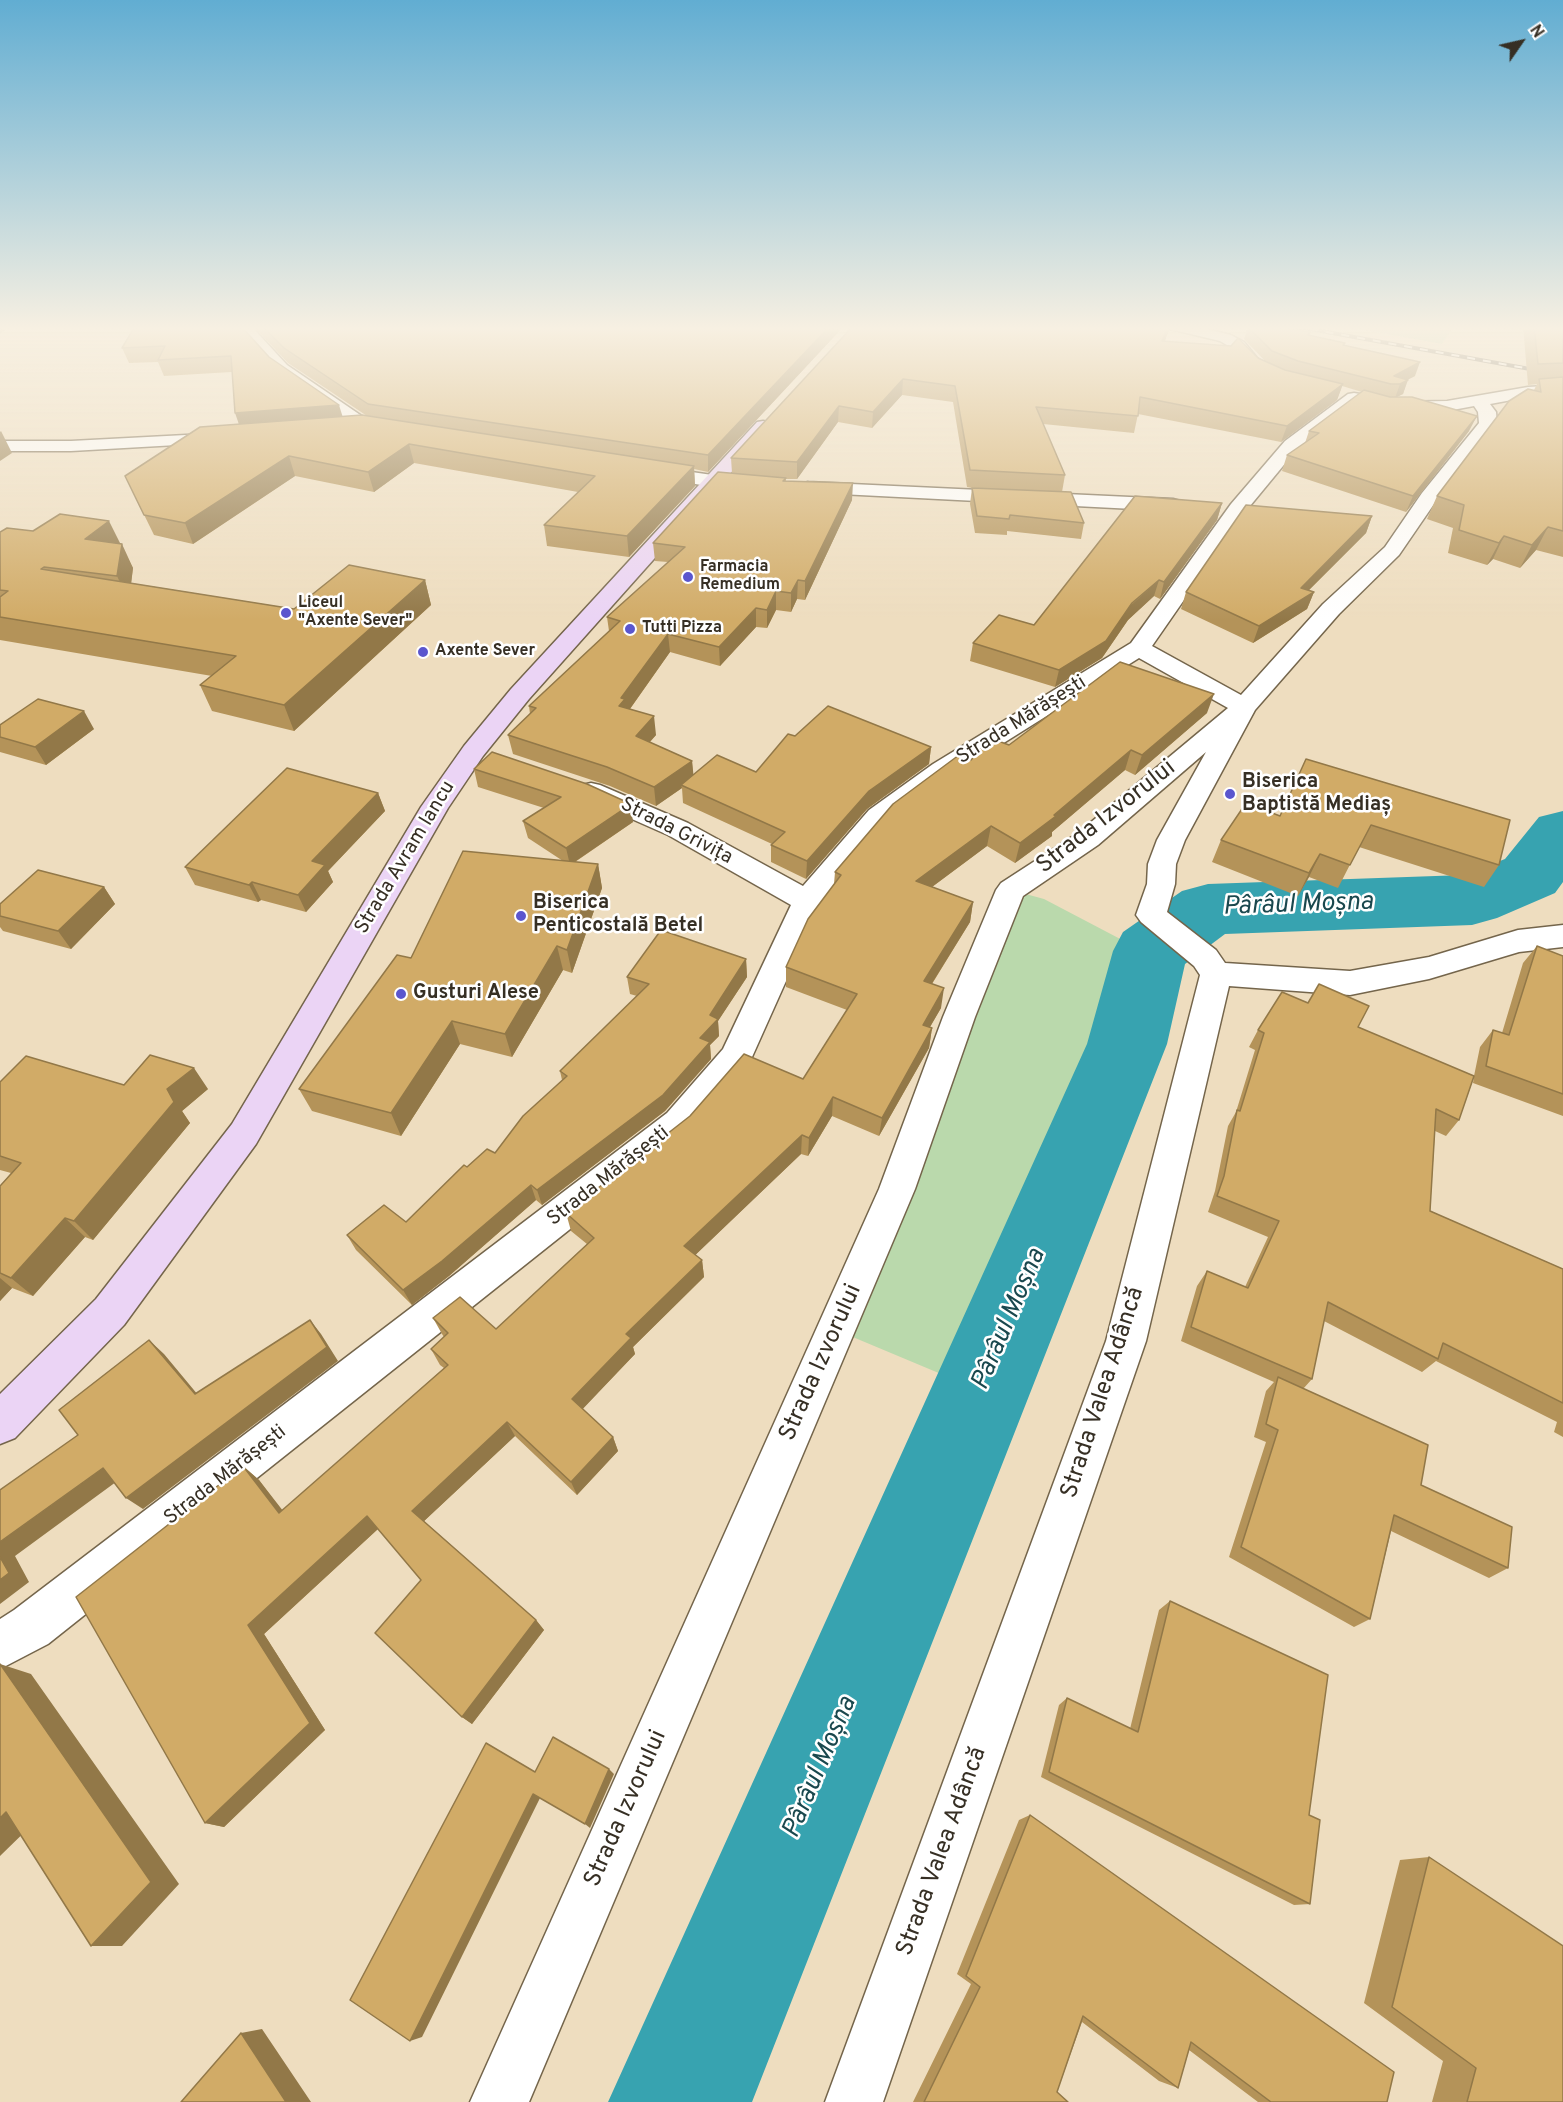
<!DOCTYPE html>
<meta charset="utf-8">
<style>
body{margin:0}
#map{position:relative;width:1563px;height:2102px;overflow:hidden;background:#eeddbf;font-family:Overpass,sans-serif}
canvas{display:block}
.north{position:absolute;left:1491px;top:12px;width:60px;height:60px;-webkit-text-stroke:4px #fff;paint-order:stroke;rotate:56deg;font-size:16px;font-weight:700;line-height:24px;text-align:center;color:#362f24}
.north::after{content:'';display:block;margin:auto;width:21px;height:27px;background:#362f24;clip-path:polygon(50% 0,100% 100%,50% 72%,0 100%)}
</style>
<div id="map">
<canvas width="1563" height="2102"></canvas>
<div class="north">N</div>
</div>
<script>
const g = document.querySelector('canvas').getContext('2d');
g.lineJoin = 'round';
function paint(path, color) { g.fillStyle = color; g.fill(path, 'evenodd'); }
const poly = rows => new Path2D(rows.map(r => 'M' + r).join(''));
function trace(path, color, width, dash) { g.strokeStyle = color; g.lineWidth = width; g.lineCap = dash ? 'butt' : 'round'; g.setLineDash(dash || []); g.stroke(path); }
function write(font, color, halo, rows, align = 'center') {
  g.font = font + ' Overpass,sans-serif'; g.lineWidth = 5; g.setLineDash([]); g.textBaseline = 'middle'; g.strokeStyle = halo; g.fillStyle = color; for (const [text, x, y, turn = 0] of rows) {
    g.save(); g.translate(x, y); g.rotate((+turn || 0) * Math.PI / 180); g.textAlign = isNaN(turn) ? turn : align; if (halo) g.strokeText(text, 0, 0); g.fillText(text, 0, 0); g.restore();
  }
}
const green = poly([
 [1344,326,1454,326,1442,344],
 [1011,890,1044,899,1126,942,1110,1055,953,1379,836,1330]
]);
const river = poly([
 [1563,811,1563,882,1555,893,1497,918,1472,925,1225,934,1185,964,1167,1044,752,2102,608,2102,1087,1044,1113,951,1123,932,1182,891,1208,884,1464,875,1505,859,1539,817,1563,811]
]);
const street = poly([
 [235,326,251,326,287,365,372,423,398,427,401,431,398,435,392,436,361,431,275,371,235,326],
 [1167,326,1193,326,1231,335,1244,342,1257,358,1274,371,1266,376,1260,374,1245,364,1232,348,1220,341,1170,329,1167,326],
 [1563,385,1563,395,1528,397,1490,404,1496,412,1497,423,1436,501,1399,555,1339,614,1255,710,1185,840,1176,864,1175,884,1167,912,1216,950,1225,963,1350,971,1429,957,1518,930,1563,925,1563,947,1519,952,1429,979,1350,995,1229,986,1146,1341,883,2102,825,2102,1106,1341,1200,975,1194,966,1141,922,1136,915,1147,884,1148,864,1157,840,1206,752,1098,845,1023,896,975,1017,915,1189,529,2102,470,2102,879,1189,943,1017,996,890,1001,883,1078,833,1228,708,1139,658,951,776,889,822,820,905,748,1066,691,1133,48,1644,0,1669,0,1619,14,1610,667,1113,723,1049,791,905,668,835,582,797,578,791,582,785,591,783,600,785,688,823,803,886,869,810,933,764,1131,643,1231,504,1285,441,1348,394,1354,393,1360,394,1363,398,1297,449,1245,512,1152,646,1241,695,1323,604,1385,547,1422,493,1479,423,1478,412,1474,406,1447,411,1397,411,1391,410,1388,406,1391,402,1447,401,1528,387,1563,385],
 [224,433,230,434,233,438,230,442,71,451,0,451,0,441,71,441,224,433],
 [650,466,747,480,754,482,757,486,754,490,747,492,643,476,641,472,643,468,650,466],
 [808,482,1173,499,1180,501,1183,505,1180,509,1173,511,801,492,798,488,801,484,808,482]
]);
const secondary = poly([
 [763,421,769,422,772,426,769,430,529,699,483,756,448,808,256,1144,124,1325,15,1438,0,1444,0,1394,96,1299,232,1124,421,807,464,746,511,689,757,422,763,421]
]);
const rail = poly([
 [1294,326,1563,375]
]);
const wall = poly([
 [135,326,269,357,342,416,367,416,288,363,253,326,844,326,708,472,694,469,695,486,629,557,547,546,544,525,578,492,414,463,374,492,295,476,193,544,154,535,125,476,239,424,232,372,164,376,158,362,129,363,122,348],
 [853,326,1170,326,1165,341,1258,358,1265,361,1244,339,1248,327,1310,332,1309,335,1345,343,1344,346,1415,376,1407,380,1403,394,1396,397,1469,431,1406,512,1282,471,1287,455,1305,443,1309,431,1362,392,1342,386,1337,400,1281,442,1138,414,1134,433,1043,424,1065,475,1062,492,1084,523,1081,539,1007,531,1007,535,975,533,970,504,972,488,967,487,953,402,902,395,872,428,838,422,797,479,786,479,786,481,852,500,805,600,797,599,791,612,776,610,767,628,756,627,720,666,670,652,630,709,656,735,650,742,692,761,693,775,756,772,795,736,931,747,929,764,867,809,806,879,771,862,771,845,772,844,683,803,682,788,656,806,610,786,513,754,508,735,530,714,529,706,609,631,607,617,668,562,655,561,653,543,732,473,731,458],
 [1523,326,1563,326,1563,557,1536,550,1520,568,1493,559,1487,565,1448,553,1453,528,1427,519,1437,496,1534,390,1537,384,1528,385],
 [1222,503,1217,520,1160,599,1154,596,1128,620,1102,658,1055,687,970,661,973,643,1034,625],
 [1372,516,1366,533,1309,590,1314,592,1307,609,1253,643,1181,609,1186,592],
 [0,532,120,544,133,568,131,583,294,609,425,580,431,605,294,731,212,711,200,685,212,676,0,640],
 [1207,713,1135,775,1125,770,1052,832,1052,836,1015,863,987,846,932,887,973,902,970,922,932,984,941,1008,930,1027,932,1028,929,1048,879,1136,832,1116,808,1156,801,1154,695,1255,702,1260,704,1277,633,1347,635,1354,582,1409,613,1437,618,1451,577,1495,515,1436,424,1521,536,1620,544,1630,472,1724,462,1717,421,1580,378,1529,264,1634,325,1730,224,1827,205,1823,243,1466,259,1480,282,1511,444,1368,440,1365,431,1349,444,1337,442,1334,433,1318,496,1329,587,1244,571,1231,566,1213,803,1079,847,1010,786,987,786,967,834,884,835,872,971,760,1009,745],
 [0,725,94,729,46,765,0,752],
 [492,752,633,822,575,862,598,864,602,888,572,973,563,970,512,1057,460,1044,401,1136,312,1111,299,1089,411,958,563,861,528,838,523,821,544,808,478,787,474,769],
 [1306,759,1499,865,1484,887,1359,847,1338,888,1309,877,1298,896,1212,862,1221,840,1280,816],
 [378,793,385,811,328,871,333,882,306,912,261,900,258,902,195,885,185,867],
 [104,887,115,904,71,949,3,931,0,927,0,904],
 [1537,946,1563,956,1563,1116,1473,1083,1474,1077,1459,1120,1446,1136,1435,1131,1430,1211,1563,1269,1563,1437,1554,1432,1557,1422,1436,1361,1422,1372,1324,1321,1312,1379,1303,1389,1421,1485,1508,1568,1489,1578,1391,1531,1370,1619,1354,1627,1229,1557,1266,1442,1254,1437,1266,1391,1274,1382,1181,1341,1197,1286,1207,1271,1245,1287,1268,1237,1208,1212,1215,1191,1228,1126,1236,1112,1255,1050,1249,1047,1258,1030,1358,1027,1474,1076,1480,1047,1493,1030,1502,1033,1523,963],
 [746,959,747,977,718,1021,719,1036,710,1045,711,1059,665,1111,542,1205,536,1200,449,1276,412,1305,356,1250,347,1235,406,1222,467,1167,495,1153,562,1080,560,1071,637,996,630,994,627,977],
 [0,1082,124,1085,208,1089,182,1111,190,1123,93,1240,85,1237,33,1296,12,1288,0,1301,0,1186,11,1173,0,1170],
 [1170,1601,1309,1815,1310,1904,1294,1905,1041,1777,1059,1705,1067,1698,1130,1729,1159,1610],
 [1030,1815,1387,2102,1258,2102,1189,2050,1178,2088,1159,2081,1082,2022,1057,2092,1068,2102,913,2102,971,1984,957,1974,1019,1820],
 [1429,1857,1563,2102,1432,2102,1443,2061,1364,2003,1400,1860]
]);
const shadedWall = poly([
 [0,326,9,326,0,334],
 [830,326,844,326,708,472,708,455],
 [1168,326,1170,326,1168,333,1158,356,1162,341],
 [1420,362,1415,376,1399,384,1394,376],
 [903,379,902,395,872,428,873,412],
 [1408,380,1403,394,1395,398,1400,384],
 [1343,384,1337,400,1281,442,1287,426],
 [339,405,344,421,241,430,235,413],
 [839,406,838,422,797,479,797,462],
 [1477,416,1469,431,1406,512,1413,496],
 [1,431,12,453,0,461,0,432],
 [409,444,414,463,374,492,368,472],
 [289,456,295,476,193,544,185,523],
 [694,466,695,486,629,557,627,536],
 [853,483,852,500,805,600,805,581],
 [1222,503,1217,520,1160,599,1164,582],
 [1372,516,1366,533,1297,602,1314,592,1307,609,1253,643,1259,626,1301,588],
 [109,521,121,545,85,539],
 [1548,527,1536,550,1520,568,1532,545],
 [1504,536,1493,559,1487,565,1499,543],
 [122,544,133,568,129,601,117,576],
 [425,580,431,605,294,731,284,705],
 [798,580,797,599,791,612,791,593],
 [1159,580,1154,596,1128,620,1102,658,1055,687,1059,670],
 [776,591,776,610,767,628,767,610],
 [756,608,756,627,720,666,719,647],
 [668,634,670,652,627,713,619,706,621,698],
 [1214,694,1207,713,1135,775,1142,755],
 [84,711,94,729,46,765,35,747],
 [654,716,656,735,638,755,636,736],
 [931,747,929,764,867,809,806,879,807,861,869,791],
 [1131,750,1125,770,1052,832,1052,836,1015,863,1020,843],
 [692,761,694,780,681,785,682,788,656,806,654,787],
 [378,793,385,811,328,871,333,882,306,912,298,895,312,861],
 [631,804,633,822,570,865,566,848],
 [991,826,987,846,913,901,916,881],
 [1320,854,1309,877,1298,896,1309,873],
 [598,864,602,888,572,973,567,950],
 [252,882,261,900,258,902,249,885],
 [104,887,115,904,71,949,58,931],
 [973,902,970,922,921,1001,924,981],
 [557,946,563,970,512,1057,505,1034],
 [746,959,747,977,718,1021,719,1036,710,1045,711,1059,665,1111,542,1205,537,1190,700,1038,710,1015],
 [944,988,941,1008,920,1044,923,1025],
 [452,1021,460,1044,401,1136,391,1113],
 [932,1028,929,1048,879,1136,882,1118],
 [194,1068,208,1089,182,1111,190,1123,93,1240,74,1221,167,1089],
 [833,1097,832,1116,808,1156,809,1138],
 [802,1135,801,1154,687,1263,684,1246],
 [531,1185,536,1200,449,1276,412,1305,403,1290],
 [65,1218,85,1237,33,1296,11,1278],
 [702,1260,704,1277,633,1347,635,1354,578,1414,572,1399,626,1334],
 [0,1278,12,1288,0,1301],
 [310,1320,321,1334,338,1361,143,1509,126,1498],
 [149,1340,164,1354,208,1407,195,1394],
 [507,1422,515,1436,422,1523,412,1511],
 [613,1437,618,1451,577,1495,571,1482],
 [243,1466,259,1480,294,1525,279,1513],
 [103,1468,120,1479,15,1556,29,1582,0,1604,0,1542],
 [367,1516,379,1528,264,1634,325,1730,224,1827,205,1823,248,1625],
 [536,1620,544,1630,472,1724,462,1717],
 [0,1664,31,1674,179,1884,122,1946,91,1946],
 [609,1769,614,1774,590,1828,585,1824],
 [533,1794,540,1798,422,2037,410,2041],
 [6,1812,39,1818,0,1856,0,1818],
 [262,2029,311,2102,286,2102,241,2033]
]);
const building = poly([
 [135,326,241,326,269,357,339,405,235,413,231,356,158,360,165,346,122,348,135,326],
 [262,326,830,326,708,455,368,404,284,348,262,326],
 [853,326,1168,326,1162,341,1231,346,1238,338,1258,358,1285,370,1343,384,1287,426,1140,397,1138,416,1036,407,1065,475,970,470,955,386,903,379,873,412,839,406,797,462,731,458,853,326],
 [1248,326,1274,326,1310,332,1308,335,1345,343,1343,345,1420,362,1394,376,1408,380,1400,384,1391,384,1298,361,1272,351,1248,327,1248,326],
 [1534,326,1563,326,1563,363,1538,364,1534,326],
 [1563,377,1563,531,1548,527,1532,545,1504,536,1499,543,1459,530,1464,505,1437,496,1509,401,1528,389,1541,392,1539,379,1563,377],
 [1364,390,1390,397,1412,397,1477,416,1413,496,1287,455,1319,433,1309,431,1364,390],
 [362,415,694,466,627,536,544,525,595,476,409,444,368,472,289,456,185,523,144,515,125,476,200,427,362,415],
 [718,472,786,478,783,481,853,483,805,581,798,580,791,593,776,591,767,610,756,608,719,647,668,634,621,698,625,699,619,706,654,716,636,736,692,761,654,787,607,767,508,735,536,708,529,706,620,621,607,617,685,547,653,543,718,472],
 [972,488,1071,492,1084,523,1010,515,1009,519,977,516,972,488],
 [1135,496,1222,503,1164,582,1159,580,1132,603,1106,641,1059,670,973,643,999,615,1034,625,1135,496],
 [1246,505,1372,516,1301,588,1314,592,1259,626,1186,592,1246,505],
 [60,514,109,521,85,539,122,544,117,576,44,567,41,569,294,609,349,565,425,580,284,705,200,685,236,656,0,617,0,597,8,591,0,590,0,532,7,528,33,531,60,514],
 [1120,662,1214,694,1142,755,1131,750,1054,815,1056,816,1020,843,991,826,916,881,973,902,924,981,944,988,923,1025,932,1028,882,1118,833,1097,809,1138,802,1135,684,1246,702,1260,626,1334,631,1338,572,1399,613,1437,571,1482,507,1422,412,1511,536,1620,462,1717,375,1633,421,1580,367,1516,248,1625,310,1723,205,1823,76,1597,243,1466,279,1513,448,1365,431,1349,448,1333,433,1318,460,1297,496,1329,594,1238,566,1213,690,1116,744,1054,803,1079,857,994,786,967,808,919,841,875,835,872,893,804,959,755,971,760,990,738,1009,745,1120,662],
 [38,699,84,711,35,747,0,737,0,725,38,699],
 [828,706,931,747,869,791,807,861,771,845,785,832,681,785,717,755,756,772,788,734,795,736,828,706],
 [492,752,587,784,631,804,566,848,523,821,561,797,474,769,492,752],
 [1306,759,1510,820,1499,865,1371,825,1350,865,1320,854,1309,873,1221,840,1246,803,1280,816,1306,759],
 [287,768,378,793,312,861,325,865,298,895,252,882,249,885,185,867,287,768],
 [463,851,598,864,567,950,557,946,505,1034,452,1021,391,1113,299,1089,397,955,411,958,463,851],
 [38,870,104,887,58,931,0,916,0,904,38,870],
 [661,930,746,959,710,1015,718,1019,700,1038,710,1042,663,1095,537,1190,531,1185,442,1261,403,1290,347,1235,384,1205,406,1222,464,1165,467,1167,487,1149,495,1153,523,1116,567,1076,560,1071,649,984,627,977,661,930],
 [1537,946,1563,956,1563,1094,1486,1066,1493,1030,1509,1035,1537,946],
 [1319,984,1369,1006,1358,1027,1474,1076,1459,1120,1436,1109,1430,1211,1563,1269,1563,1403,1443,1343,1438,1359,1328,1302,1312,1379,1191,1327,1207,1271,1248,1288,1279,1221,1217,1196,1224,1176,1237,1110,1240,1111,1264,1033,1258,1030,1282,992,1308,1003,1319,984],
 [150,1055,194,1068,167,1089,174,1102,74,1221,65,1218,11,1278,0,1273,0,1186,21,1163,0,1156,0,1082,26,1056,124,1085,150,1055],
 [310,1320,327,1347,126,1498,103,1468,0,1542,0,1490,78,1435,59,1410,149,1340,195,1394,310,1320],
 [1278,1377,1428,1445,1421,1485,1512,1527,1508,1568,1394,1515,1370,1619,1241,1547,1278,1430,1266,1424,1278,1377],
 [0,1557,9,1573,0,1580,0,1557],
 [1170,1601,1328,1675,1309,1815,1320,1820,1310,1904,1049,1772,1067,1698,1138,1732,1170,1601],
 [0,1664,151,1882,91,1946,6,1812,0,1818,0,1664],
 [553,1737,609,1769,585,1824,533,1794,410,2041,350,2000,486,1743,535,1772,553,1737],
 [1030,1815,1394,2072,1387,2102,1271,2102,1191,2042,1178,2088,1083,2016,1057,2092,1068,2102,924,2102,980,1987,966,1976,1030,1815],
 [1429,1857,1563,1946,1563,2102,1467,2102,1476,2068,1392,2007,1429,1857],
 [241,2033,286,2102,181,2102,241,2033]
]);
const markers = [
 [688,577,6,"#5b56ce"],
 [286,613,6,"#5b56ce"],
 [630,629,6,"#5b56ce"],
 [423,652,6,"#5b56ce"],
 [1230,794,6,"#5b56ce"],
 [521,916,6,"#5b56ce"],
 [401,994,6,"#5b56ce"]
];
const farPoinames = [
 ["Farmacia",700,568],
 ["Remedium",700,586],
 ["Liceul",298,604],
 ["\"Axente Sever\"",298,622],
 ["Tutti Pizza",642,629],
 ["Axente Sever",435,652]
];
const streetNames = [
 ["Strada Mărășești",1022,721,-32],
 ["Strada Grivița",676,832,27],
 ["Strada Avram Iancu",406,858,-59],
 ["Strada Mărășești",609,1177,-38],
 ["Strada Mărășești",226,1476,-38]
];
const poiNames = [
 ["Biserica",1242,783],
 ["Baptistă Mediaș",1242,806],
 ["Biserica",533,904],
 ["Penticostală Betel",533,927],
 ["Gusturi Alese",413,994]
];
const nearStreetnames = [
 ["Strada Izvorului",1107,818,-38],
 ["Strada Izvorului",822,1363,-66],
 ["Strada Valea Adâncă",1104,1393,-72],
 ["Strada Izvorului",627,1809,-66],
 ["Strada Valea Adâncă",943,1852,-70]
];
const nearWaternames = [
 ["Pârâul Moșna",1298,906,-2],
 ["Pârâul Moșna",1010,1320,-67],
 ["Pârâul Moșna",821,1768,-67]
];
paint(green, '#bad9ac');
paint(river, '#37a3b0');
trace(street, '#74654b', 3);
trace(secondary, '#74654b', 3);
paint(street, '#fff');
paint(secondary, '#ebd4f5');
trace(rail, '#524a3c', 4);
trace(rail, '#fff', 2, [8]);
paint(wall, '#b49359');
paint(shadedWall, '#927848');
paint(building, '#d1ab67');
trace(building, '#927848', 1.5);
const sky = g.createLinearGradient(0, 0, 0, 620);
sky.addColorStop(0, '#61add2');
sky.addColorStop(0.53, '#f7f0e2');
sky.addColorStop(1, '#f7f0e200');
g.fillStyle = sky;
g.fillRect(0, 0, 1563, 620);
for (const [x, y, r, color] of markers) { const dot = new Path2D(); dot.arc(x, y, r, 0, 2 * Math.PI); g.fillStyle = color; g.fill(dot); trace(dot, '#fff', 2); }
write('bold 16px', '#362f24', '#fff', farPoinames, 'left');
write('20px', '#362f24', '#fff', streetNames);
write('bold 20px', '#362f24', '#fff', poiNames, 'left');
write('24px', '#362f24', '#fff', nearStreetnames);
write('italic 26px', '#1a484e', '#fff', nearWaternames);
</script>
